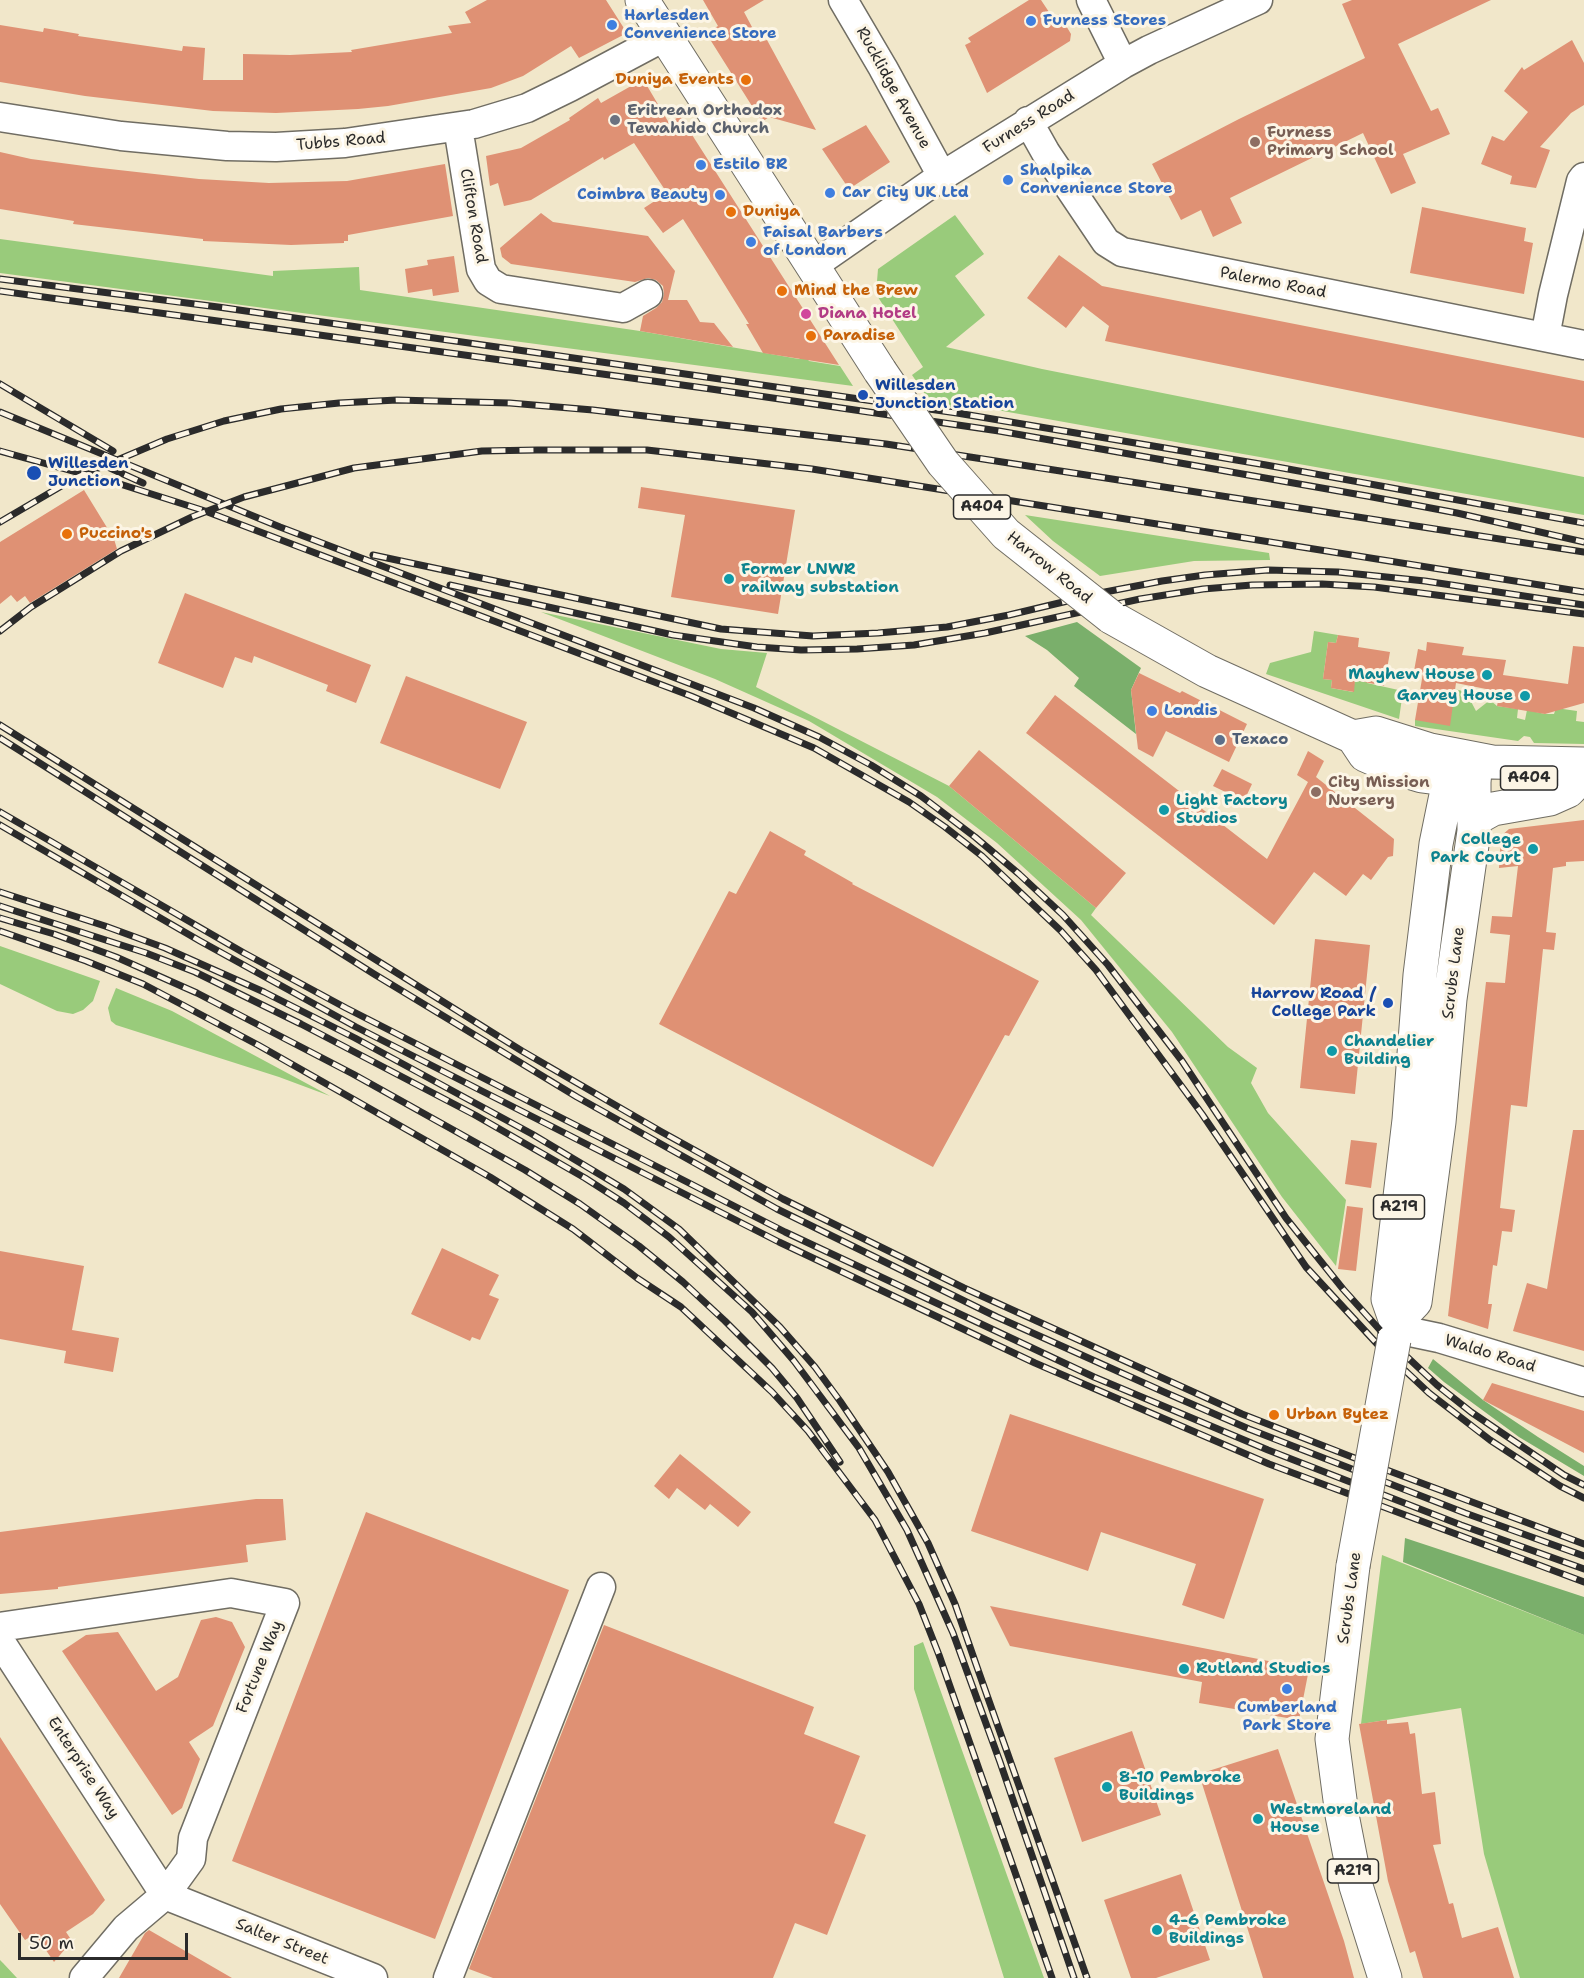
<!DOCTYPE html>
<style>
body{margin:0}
#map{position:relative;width:1584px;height:1978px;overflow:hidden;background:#f1e7ca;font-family:"Shantell Sans",sans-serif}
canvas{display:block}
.scale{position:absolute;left:18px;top:1933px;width:170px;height:27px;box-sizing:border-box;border:3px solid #2b2b2b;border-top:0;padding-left:8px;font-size:18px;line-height:21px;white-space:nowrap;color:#2b2b2b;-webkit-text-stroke:4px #fcf5e5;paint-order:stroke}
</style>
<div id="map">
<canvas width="1584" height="1978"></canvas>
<div class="scale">50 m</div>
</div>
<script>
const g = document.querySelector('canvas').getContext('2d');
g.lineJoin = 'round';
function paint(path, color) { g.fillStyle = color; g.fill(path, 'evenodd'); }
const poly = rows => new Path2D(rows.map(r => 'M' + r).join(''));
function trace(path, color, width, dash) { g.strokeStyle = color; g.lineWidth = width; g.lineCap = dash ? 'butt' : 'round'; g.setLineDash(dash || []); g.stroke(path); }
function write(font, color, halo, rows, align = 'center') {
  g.font = font + ' "Shantell Sans",sans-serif'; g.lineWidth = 6; g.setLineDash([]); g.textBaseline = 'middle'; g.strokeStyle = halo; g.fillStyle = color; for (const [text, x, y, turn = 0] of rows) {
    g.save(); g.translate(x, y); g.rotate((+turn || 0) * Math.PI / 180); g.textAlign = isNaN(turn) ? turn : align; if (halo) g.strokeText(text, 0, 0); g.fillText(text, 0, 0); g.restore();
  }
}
const green = poly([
 [955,215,984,254,955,276,985,315,946,347,1042,369,1584,477,1584,515,997,410,933,406,912,375,923,367,876,294,878,269],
 [0,239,273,276,273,271,359,267,360,290,640,331,799,359,805,355,809,361,840,366,853,386,0,273],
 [1025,515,1269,553,1270,560,1194,561,1100,576,1053,541],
 [541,612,721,649,767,653,756,687,949,786,1096,908,1091,915,1228,1047,1257,1068,1251,1083,1268,1113,1346,1200,1336,1266,1282,1197,1172,1032,1081,920,997,843,937,797,809,721,715,679],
 [1314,631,1338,635,1336,643,1328,642,1323,679,1332,680,1331,688,1353,692,1356,670,1366,671,1367,683,1403,691,1399,719,1266,674,1270,663,1311,652],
 [1455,689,1466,692,1476,711,1490,700,1497,706,1518,709,1517,718,1525,720,1527,710,1545,714,1554,714,1556,708,1577,711,1576,721,1584,722,1584,744,1534,743,1530,737,1524,736,1518,741,1415,726,1415,720],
 [0,946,100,981,93,1001,83,1010,73,1014,57,1011,0,984],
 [116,988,172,1011,330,1096,279,1077,116,1025,111,1021,108,1008],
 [1382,1555,1584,1635,1584,1978,1520,1978,1484,1854,1461,1708,1361,1724],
 [923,1642,1044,1978,1004,1978,914,1689,914,1646],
 [0,1960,3,1963,17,1978,0,1978]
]);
const forest = poly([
 [1077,622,1141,668,1131,690,1136,734,1074,686,1079,678,1047,650,1025,636],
 [1433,1359,1483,1400,1538,1437,1584,1466,1584,1476,1519,1437,1444,1382,1428,1368],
 [1405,1538,1584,1597,1584,1635,1403,1562]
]);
const building = poly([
 [487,0,606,0,627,33,579,58,571,46,523,76,491,88,388,106,358,109,276,113,213,111,85,96,0,82,0,25,43,32,44,28,79,34,78,36,182,51,183,46,205,48,203,80,243,80,243,54,290,55,352,52,351,50,452,33,448,26,471,23,465,12],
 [703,0,764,0,744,12,760,42,767,40,816,130,769,117,762,122,706,33,718,26],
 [1029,0,1041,0,1053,18,1059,14,1071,34,1070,41,987,93,965,45,971,42,968,38],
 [1352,0,1491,0,1398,44,1431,111,1438,108,1450,134,1403,154,1416,183,1391,194,1363,133,1230,198,1242,223,1213,237,1201,210,1181,220,1152,164,1239,119,1365,58,1342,4],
 [1572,40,1584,63,1584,105,1571,113,1540,147,1550,150,1536,188,1510,184,1512,176,1481,164,1492,136,1504,141,1528,112,1504,91,1522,67,1524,70],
 [640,81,644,86,646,84,669,123,680,116,839,365,763,353,746,324,749,324,713,266,683,219,663,233,644,208,667,193,634,143,604,160,603,157,531,200,504,206,498,183,490,186,486,156,521,148,570,120,569,118,598,98,601,103],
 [866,125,890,162,849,189,822,149],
 [0,152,31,159,92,167,199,179,269,183,347,181,445,164,453,216,348,235,348,241,344,241,344,243,291,245,203,241,203,239,73,224,74,221,0,209],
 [1422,207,1526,228,1524,241,1533,243,1524,294,1410,273],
 [541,213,553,222,648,236,675,271,668,300,687,300,700,322,714,323,733,347,640,331,643,316,656,308,662,302,664,294,663,286,656,280,648,278,635,282,511,264,502,257,500,248],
 [1059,255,1102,286,1584,381,1584,438,1105,341,1109,326,1083,306,1066,328,1027,298],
 [454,256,459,292,433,296,432,289,408,293,405,269,428,265,427,260],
 [641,487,795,510,778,614,671,597,685,515,638,508],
 [84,490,114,539,117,549,30,603,25,596,17,602,11,595,0,604,0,542],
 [185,593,371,665,356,703,326,691,328,685,254,656,252,663,235,657,223,688,158,663],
 [1338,635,1359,638,1358,647,1390,652,1384,686,1355,680,1354,692,1331,688,1332,680,1323,679,1328,642,1336,643],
 [1427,642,1464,647,1462,655,1506,660,1503,675,1568,684,1573,646,1584,647,1584,703,1545,714,1497,706,1498,701,1490,700,1491,690,1456,683,1450,726,1415,720,1423,673,1414,671,1418,649,1426,651],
 [1139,673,1180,693,1182,691,1247,724,1229,762,1166,731,1153,757,1138,749,1131,690],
 [406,676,527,722,500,789,380,743],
 [1055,695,1267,859,1308,782,1297,775,1308,751,1324,761,1316,777,1394,839,1393,856,1388,857,1371,880,1363,874,1346,896,1314,872,1274,925,1026,733],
 [979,750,1126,873,1096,908,949,786],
 [1222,769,1252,784,1244,801,1213,786],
 [1584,820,1584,861,1566,862,1566,866,1553,868,1546,932,1556,933,1554,950,1543,949,1527,1107,1511,1105,1500,1208,1515,1210,1512,1232,1502,1231,1497,1266,1493,1265,1488,1304,1492,1304,1488,1329,1448,1316,1486,982,1505,983,1510,935,1490,933,1492,916,1512,917,1518,866,1499,868,1501,836,1509,829],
 [770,831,806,851,804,855,853,883,852,884,1039,981,1009,1036,1005,1035,933,1167,659,1024,729,891,736,894],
 [1315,939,1370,945,1355,1094,1300,1088],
 [1573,1130,1584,1130,1584,1351,1513,1331,1527,1283,1547,1289],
 [1351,1140,1377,1143,1371,1188,1345,1184],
 [1347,1206,1363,1208,1356,1271,1338,1269],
 [442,1248,499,1275,489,1295,499,1299,480,1340,472,1337,470,1341,411,1314],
 [0,1251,84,1266,72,1330,119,1338,113,1372,64,1363,66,1351,0,1339],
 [1492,1383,1584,1411,1584,1453,1483,1400],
 [1010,1414,1264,1499,1224,1619,1182,1605,1196,1564,1101,1532,1088,1571,971,1531],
 [680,1454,751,1512,738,1527,710,1504,705,1510,677,1488,669,1499,654,1486],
 [256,1499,283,1499,286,1540,246,1545,248,1562,58,1587,58,1589,0,1594,0,1532],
 [366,1512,569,1590,435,1939,232,1861],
 [990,1606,1309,1669,1299,1720,1199,1703,1202,1682,1010,1646],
 [216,1617,232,1622,245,1647,213,1726,189,1742,200,1759,182,1808,172,1815,62,1651,86,1635,118,1632,156,1691,178,1677,201,1620],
 [604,1625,814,1707,804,1734,860,1756,834,1823,866,1835,827,1935,795,1923,773,1978,493,1978,469,1969],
 [1387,1720,1387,1724,1408,1722,1410,1734,1415,1733,1422,1794,1435,1792,1441,1844,1433,1845,1449,1904,1453,1903,1462,1938,1498,1927,1514,1978,1423,1978,1415,1951,1410,1953,1388,1881,1359,1724],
 [1132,1731,1161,1815,1082,1842,1054,1758],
 [0,1737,105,1900,93,1914,66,1932,72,1941,54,1962,35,1934,25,1940,0,1904],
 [1278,1749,1344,1941,1354,1978,1263,1978,1199,1774],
 [1181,1874,1210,1960,1156,1978,1131,1978,1104,1900],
 [149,1930,232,1978,119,1978,145,1933]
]);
const minor = poly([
 [843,0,883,68,942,176],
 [1091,0,1123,64],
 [0,117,121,136,227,146,276,147,345,143,474,124,527,108,570,87,664,37],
 [1028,121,1046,153,1106,242,1122,252,1584,345],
 [458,127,481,269,488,281,501,289,623,308,648,294],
 [814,265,942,176,1123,64,1149,50,1258,0],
 [1545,337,1553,295,1581,181,1584,177],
 [1396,1329,1439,1338,1584,1382],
 [0,1627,231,1593,285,1603,193,1838,191,1859,165,1895,126,1928,84,1978],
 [0,1641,165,1895],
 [165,1895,373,1978],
 [448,1978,601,1587]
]);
const major = poly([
 [642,0,880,371],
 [1111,617,1207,671,1353,737,1376,733,1430,750,1492,762,1584,764],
 [1353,737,1365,755,1395,768,1422,776,1469,782],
 [1475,819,1493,809,1550,799,1568,791,1582,777],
 [1396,1322,1415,1302,1439,1122,1450,999,1474,831,1474,782,1476,760],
 [1394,1340,1396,1322,1388,1299,1409,1120,1420,975,1436,844,1454,756],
 [1353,1566,1332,1739,1342,1815,1356,1886,1385,1978]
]);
const rail = poly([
 [0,279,218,307,957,413,1266,465,1584,523],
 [0,291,711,389,999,431,1367,496,1457,513,1584,542],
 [0,384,113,451],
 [0,412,280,527,754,708,819,737,871,765,921,796,975,837,1019,874,1063,915,1108,965,1182,1061,1286,1218,1343,1289,1388,1339,1437,1385,1471,1412,1564,1475,1584,1485],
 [0,451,120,484,205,511,691,696,814,748,909,802,945,827,982,856,1061,931,1096,970,1202,1114,1306,1267,1379,1346,1429,1393,1490,1440,1560,1486,1584,1498],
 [99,463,143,483],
 [0,522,75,478,167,439,224,421,281,409,339,403,397,400,510,403,593,410,886,444,1584,552],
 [373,555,721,629,813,636,878,633,947,627,1009,615,1105,592,1162,581,1205,575,1268,570,1338,572,1425,581,1584,605],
 [450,585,673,635,757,647,801,650,857,649,914,645,985,633,1140,599,1203,589,1252,585,1322,584,1374,587,1584,614],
 [0,631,31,607,121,551,192,517,244,497,354,468,482,451,537,450,647,450,812,469,1584,592],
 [0,725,522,1051,660,1131,783,1199,964,1288,1242,1414,1352,1457,1584,1544],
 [0,738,374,974,577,1097,777,1209,997,1317,1164,1392,1249,1429,1465,1513,1584,1556],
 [0,812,244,953,346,1008,785,1232,1094,1377,1268,1450,1461,1525,1584,1569],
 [0,825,200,941,356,1027,779,1242,1035,1363,1269,1464,1584,1582],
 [0,892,105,926,165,948,264,992,355,1038,532,1134,624,1189,679,1229,780,1327,815,1367,840,1401,888,1472,928,1543,955,1604,977,1667,1087,1978],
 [0,906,146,953,195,972,301,1024,475,1115,585,1178,624,1203,669,1237,752,1312,794,1361,859,1448,907,1530,953,1633,1000,1762,1074,1978],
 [0,918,54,934,116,957,197,993,353,1074,525,1170,580,1204,639,1246,683,1282,725,1321,772,1368,797,1398,840,1462],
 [0,931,86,961,143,984,258,1045,490,1177,573,1229,637,1278,681,1307,772,1392,808,1431,875,1520,919,1604,939,1655,1052,1978]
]);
const majorBridge = poly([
 [880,371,943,463,1006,534,1111,617],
 [1353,1566,1394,1340]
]);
const markers = [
 [1031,21,6,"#3f7fe0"],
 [612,25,6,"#3f7fe0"],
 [746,80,6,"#e8710a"],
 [615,120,6,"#6b7280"],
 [1255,142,6,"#8d6e63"],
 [701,165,6,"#3f7fe0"],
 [1008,180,6,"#3f7fe0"],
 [830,193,6,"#3f7fe0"],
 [720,195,6,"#3f7fe0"],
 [731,212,6,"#e8710a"],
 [751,242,6,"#3f7fe0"],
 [782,291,6,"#e8710a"],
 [806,314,6,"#d1479c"],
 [811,336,6,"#e8710a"],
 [863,395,6,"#1a4fb4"],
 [34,473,8,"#1a4fb4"],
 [67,534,6,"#e8710a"],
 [729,579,6,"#0f9aa8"],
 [1487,675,6,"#0f9aa8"],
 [1525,696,6,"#0f9aa8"],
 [1152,711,6,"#3f7fe0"],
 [1220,740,6,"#5c6f8a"],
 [1316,792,6,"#8d6e63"],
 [1164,810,6,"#0f9aa8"],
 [1533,849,6,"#0f9aa8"],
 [1388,1003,6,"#1a4fb4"],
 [1332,1051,6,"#0f9aa8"],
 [1274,1415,6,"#e8710a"],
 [1184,1669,6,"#0f9aa8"],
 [1287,1689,6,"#3f7fe0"],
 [1107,1787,6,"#0f9aa8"],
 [1258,1819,6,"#0f9aa8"],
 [1157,1930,6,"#0f9aa8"]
];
const shields = [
 [982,507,57],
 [1529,778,57],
 [1399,1207,51],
 [1353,1871,51]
];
const shieldNames = [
 ["A404",982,507],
 ["A404",1529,778],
 ["A219",1399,1207],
 ["A219",1353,1871]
];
const shopNames = [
 ["Harlesden",624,16],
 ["Convenience Store",624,34],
 ["Furness Stores",1043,21],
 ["Estilo BR",713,165],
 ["Shalpika",1020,171],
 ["Convenience Store",1020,189],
 ["Car City UK Ltd",842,193],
 ["Coimbra Beauty",708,195,"right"],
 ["Faisal Barbers",763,233],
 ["of London",763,251],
 ["Londis",1164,711],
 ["Cumberland",1287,1708,"center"],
 ["Park Store",1287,1726,"center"]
];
const foodNames = [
 ["Duniya Events",734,80,"right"],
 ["Duniya",743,212],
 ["Mind the Brew",794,291],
 ["Paradise",823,336],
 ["Puccino's",79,534],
 ["Urban Bytez",1286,1415]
];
const streetNames = [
 ["Rucklidge Avenue",893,88,61],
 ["Furness Road",1029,122,-32],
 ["Tubbs Road",341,142,-5],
 ["Clifton Road",473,216,80],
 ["Palermo Road",1273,283,11],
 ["Harrow Road",1049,568,39],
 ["Scrubs Lane",1454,973,-83],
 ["Waldo Road",1490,1354,17],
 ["Scrubs Lane",1350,1598,-82],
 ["Fortune Way",260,1667,-68],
 ["Enterprise Way",83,1768,57],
 ["Salter Street",282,1942,22]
];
const worshipNames = [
 ["Eritrean Orthodox",627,111],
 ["Tewahido Church",627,129]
];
const educationNames = [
 ["Furness",1267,133],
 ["Primary School",1267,151],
 ["City Mission",1328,783],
 ["Nursery",1328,801]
];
const hotelNames = [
 ["Diana Hotel",818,314]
];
const transitNames = [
 ["Willesden",875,386],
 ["Junction Station",875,404],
 ["Willesden",48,464],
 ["Junction",48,482],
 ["Harrow Road /",1376,994,"right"],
 ["College Park",1376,1012,"right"]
];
const cultureNames = [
 ["Former LNWR",741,570],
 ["railway substation",741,588],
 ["Mayhew House",1475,675,"right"],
 ["Garvey House",1513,696,"right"],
 ["Light Factory",1176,801],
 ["Studios",1176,819],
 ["College",1521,840,"right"],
 ["Park Court",1521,858,"right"],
 ["Chandelier",1344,1042],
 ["Building",1344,1060],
 ["Rutland Studios",1196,1669],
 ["8-10 Pembroke",1119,1778],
 ["Buildings",1119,1796],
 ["Westmoreland",1270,1810],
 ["House",1270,1828],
 ["4-6 Pembroke",1169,1921],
 ["Buildings",1169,1939]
];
const serviceNames = [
 ["Texaco",1232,740]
];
paint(green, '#99cb7b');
paint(forest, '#7aaf6b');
paint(building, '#df9174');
trace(minor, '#706d63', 31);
trace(major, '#706d63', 35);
trace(minor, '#fff', 28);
trace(major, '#fff', 33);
trace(rail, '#2b2b2b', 7);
trace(rail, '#fcf5e5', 4.5, [14]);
trace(majorBridge, '#706d63', 35, []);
trace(majorBridge, '#fff', 33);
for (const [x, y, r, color] of markers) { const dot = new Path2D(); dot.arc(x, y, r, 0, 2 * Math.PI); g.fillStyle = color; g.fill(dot); trace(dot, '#fcf5e5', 2); }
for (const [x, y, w] of shields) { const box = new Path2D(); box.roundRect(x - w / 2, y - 12, w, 24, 4.5); g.fillStyle = '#fcf5e5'; g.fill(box); trace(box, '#2b2b2b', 1.5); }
write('bold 15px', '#2b2b2b', null, shieldNames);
write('bold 16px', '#366cbe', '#fcf5e5', shopNames, 'left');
write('bold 16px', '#c56008', '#fcf5e5', foodNames, 'left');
write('16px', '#2b2b2b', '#fcf5e5', streetNames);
write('bold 16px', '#5b616d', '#fcf5e5', worshipNames, 'left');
write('bold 16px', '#785e54', '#fcf5e5', educationNames, 'left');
write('bold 16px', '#b23c85', '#fcf5e5', hotelNames, 'left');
write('bold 16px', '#164399', '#fcf5e5', transitNames, 'left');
write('bold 16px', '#0d838f', '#fcf5e5', cultureNames, 'left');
write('bold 16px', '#4e5e75', '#fcf5e5', serviceNames, 'left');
</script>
